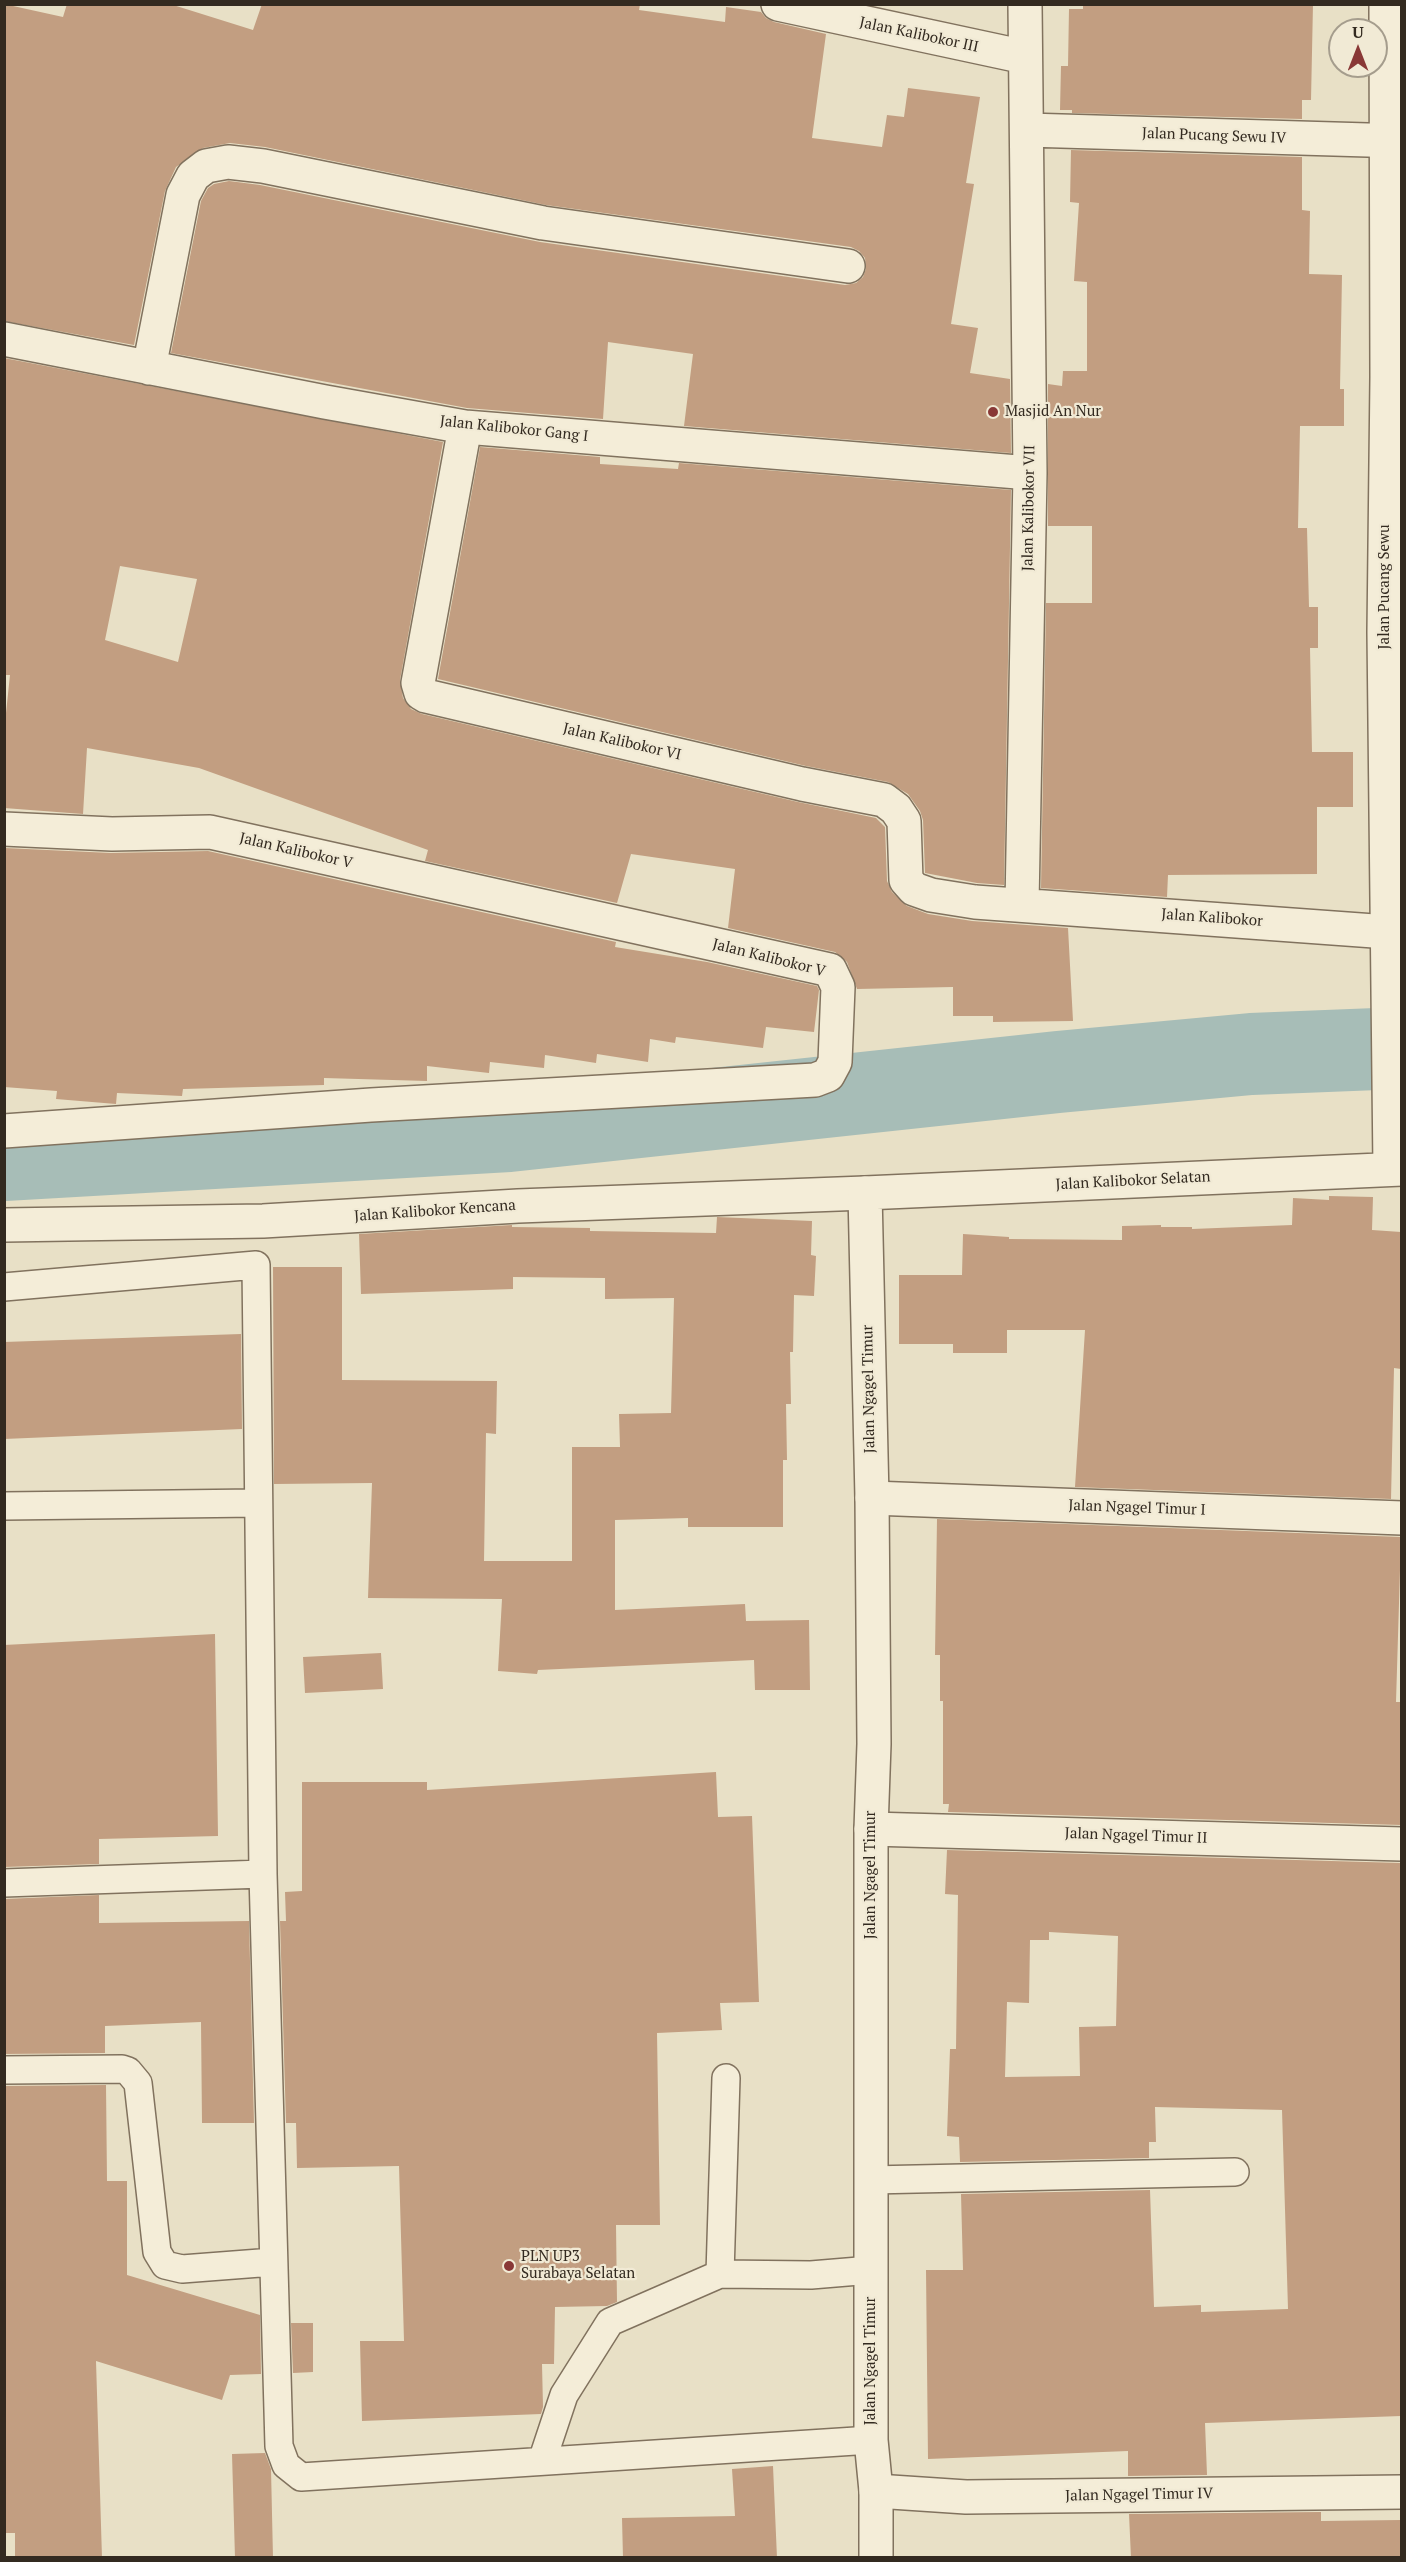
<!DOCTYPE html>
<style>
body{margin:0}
#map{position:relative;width:1406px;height:2562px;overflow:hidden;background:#e8e0c6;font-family:"PT Serif",serif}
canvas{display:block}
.frame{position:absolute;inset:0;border:6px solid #332a20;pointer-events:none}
.north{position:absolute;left:1328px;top:18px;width:60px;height:60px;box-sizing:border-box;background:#f1ead5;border:2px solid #a59d8d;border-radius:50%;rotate:0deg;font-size:16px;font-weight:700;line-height:24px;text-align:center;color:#332a20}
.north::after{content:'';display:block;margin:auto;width:21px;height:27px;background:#893836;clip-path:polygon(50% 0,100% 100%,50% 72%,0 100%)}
</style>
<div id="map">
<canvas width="1406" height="2562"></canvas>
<div class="frame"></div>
<div class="north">U</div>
</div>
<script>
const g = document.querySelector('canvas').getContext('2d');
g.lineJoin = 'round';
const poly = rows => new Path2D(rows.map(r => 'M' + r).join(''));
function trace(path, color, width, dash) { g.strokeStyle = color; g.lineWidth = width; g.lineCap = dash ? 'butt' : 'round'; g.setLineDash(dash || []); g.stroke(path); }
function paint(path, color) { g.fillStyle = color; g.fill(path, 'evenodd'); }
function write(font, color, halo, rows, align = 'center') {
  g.font = font + ' "PT Serif",serif'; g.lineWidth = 4.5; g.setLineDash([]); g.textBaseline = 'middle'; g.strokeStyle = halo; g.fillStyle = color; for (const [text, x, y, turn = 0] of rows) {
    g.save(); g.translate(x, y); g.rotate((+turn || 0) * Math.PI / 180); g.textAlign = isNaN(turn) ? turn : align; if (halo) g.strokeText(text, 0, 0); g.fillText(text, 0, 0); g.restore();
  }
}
const river = poly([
 [4,1160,509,1131,1058,1072,1251,1054,1402,1048]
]);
const building = poly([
 [4,4,63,17,67,4,170,4,253,30,262,4,640,4,639,10,725,22,726,7,761,12,766,18,774,22,826,34,812,138,882,147,887,115,904,117,908,88,980,97,966,183,974,184,951,324,978,328,970,373,1010,379,1011,453,684,426,693,354,608,342,603,419,467,408,171,353,201,201,208,188,214,184,229,181,260,185,540,242,845,285,856,283,863,277,866,269,865,258,859,251,851,247,546,205,265,147,230,143,203,148,176,167,165,191,134,345,4,321],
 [1083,4,1313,4,1311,100,1302,100,1302,119,1072,113,1072,110,1060,110,1061,66,1068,66,1069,9,1083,9],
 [1071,150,1302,157,1302,210,1310,211,1309,274,1342,275,1340,389,1344,389,1344,426,1300,426,1298,528,1307,528,1309,607,1318,607,1318,648,1310,648,1312,752,1353,752,1353,807,1317,807,1317,874,1168,875,1167,897,1041,888,1046,603,1092,603,1092,526,1048,526,1048,384,1062,386,1063,371,1087,371,1087,282,1074,281,1079,203,1070,202],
 [4,358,443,442,400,680,403,698,411,709,422,714,798,802,876,818,885,827,887,881,892,892,907,906,928,914,972,921,1068,928,1073,1021,993,1022,993,1016,953,1016,953,987,857,989,847,962,835,952,728,928,735,869,631,854,617,903,425,861,428,850,199,768,87,748,83,814,4,808,4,732,10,675,4,675],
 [120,566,197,579,178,662,105,640],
 [480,447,600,457,600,464,678,469,679,463,1011,490,1004,885,977,883,925,873,923,820,920,811,908,794,888,782,806,766,438,679],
 [5,848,111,853,208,851,616,942,615,947,707,962,817,986,819,990,814,1032,766,1027,763,1048,676,1037,675,1043,650,1039,648,1062,597,1054,596,1063,545,1055,544,1068,490,1062,489,1073,427,1066,427,1081,324,1078,324,1085,183,1089,182,1096,117,1093,116,1104,56,1099,57,1091,4,1087],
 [1329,1196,1373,1197,1372,1230,1401,1232,1401,1369,1394,1368,1391,1499,1075,1487,1085,1330,1007,1330,1007,1353,953,1353,953,1344,899,1344,899,1275,962,1275,963,1234,1009,1237,1009,1239,1122,1240,1122,1226,1161,1225,1161,1227,1192,1227,1192,1229,1292,1225,1293,1198,1329,1200],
 [717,1217,812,1221,811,1255,816,1256,814,1296,794,1295,793,1352,790,1352,791,1404,786,1404,787,1460,783,1460,783,1527,688,1527,688,1518,615,1520,615,1610,745,1604,746,1621,809,1620,810,1690,755,1690,754,1660,538,1670,537,1674,498,1671,502,1599,368,1598,372,1483,274,1484,273,1267,342,1267,342,1380,497,1381,496,1434,486,1433,484,1561,572,1561,572,1447,620,1447,619,1414,671,1413,674,1298,605,1299,605,1278,513,1277,513,1289,361,1294,359,1234,512,1225,512,1227,590,1228,590,1231,716,1233],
 [241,1334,242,1429,4,1439,4,1342],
 [937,1519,1401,1537,1396,1702,1401,1702,1401,1825,948,1812,949,1804,943,1804,943,1701,940,1701,940,1655,935,1655],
 [215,1634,218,1836,99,1839,99,1864,4,1867,4,1645],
 [381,1653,383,1689,305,1693,303,1657],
 [716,1772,718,1817,752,1816,759,2002,720,2003,722,2030,657,2033,660,2225,616,2225,617,2302,607,2306,555,2307,554,2364,542,2364,543,2407,541,2414,362,2421,360,2341,404,2341,399,2166,297,2168,296,2123,286,2123,280,1921,286,1921,285,1892,302,1891,302,1782,427,1782,427,1790],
 [947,1850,1401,1863,1401,2416,1205,2423,1207,2475,1128,2476,1128,2451,928,2459,926,2270,963,2270,961,2194,1150,2190,1154,2307,1201,2305,1201,2312,1288,2309,1282,2110,1155,2107,1156,2142,1149,2142,1149,2158,960,2162,959,2137,947,2136,950,2049,956,2049,958,1895,945,1894],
 [1049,1932,1118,1936,1116,2026,1079,2027,1080,2076,1005,2077,1007,2002,1029,2003,1030,1940,1049,1940],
 [99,1895,99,1923,249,1921,254,2123,202,2123,201,2022,105,2026,105,2053,4,2054,4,1899],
 [106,2085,107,2181,127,2181,127,2275,260,2315,261,2374,230,2375,222,2400,96,2361,102,2558,15,2558,15,2533,4,2533,4,2086],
 [291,2323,313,2323,313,2372,293,2373],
 [265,2453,271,2469,273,2558,235,2558,232,2454],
 [773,2466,777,2558,623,2558,622,2518,735,2516,732,2469],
 [1321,2512,1321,2521,1401,2520,1401,2558,1131,2558,1129,2514]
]);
const service = poly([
 [4,1287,256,1265,263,1874,279,2446,286,2465,301,2477,871,2440],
 [4,1506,257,1503],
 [4,1883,263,1874],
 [4,2070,122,2069,128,2071,138,2083,157,2252,165,2265,182,2269,273,2262],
 [871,2180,1235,2172],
 [720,2274,726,2078],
 [542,2461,564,2395,610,2322,720,2274,811,2275,871,2270]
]);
const minor = poly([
 [778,4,1025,57],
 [1027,130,1402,141],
 [4,339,325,402,465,427,1030,473],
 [149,368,183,195,193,176,206,166,228,162,263,166,543,223,848,266],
 [465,427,418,683,421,693,426,696,802,784,884,800,896,809,904,821,906,880,914,889,931,895,975,902,1388,932],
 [4,829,112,834,210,832,830,970,838,987,835,1062,828,1075,815,1080,371,1105,4,1131],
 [1022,904,1030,473,1025,4],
 [4,1225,263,1221,518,1206,865,1193],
 [872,1498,1402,1518],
 [871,1829,1402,1844],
 [876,2491,966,2497,1402,2492]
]);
const tertiary = poly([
 [1386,4,1387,377,1384,632,1390,1169],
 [876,2558,876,2491,871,2440,871,1829,874,1744,872,1498,865,1193,1402,1169]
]);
const markers = [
 [993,412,6,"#893836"],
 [509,2266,6,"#893836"]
];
const streetNames = [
 ["Jalan Kalibokor III",919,35,12],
 ["Jalan Pucang Sewu IV",1214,136,2],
 ["Jalan Kalibokor Gang I",514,429,6],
 ["Jalan Kalibokor VII",1029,508,-89],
 ["Jalan Pucang Sewu",1385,587,-90],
 ["Jalan Kalibokor VI",622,742,13],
 ["Jalan Kalibokor V",296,851,13],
 ["Jalan Kalibokor",1212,918,4],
 ["Jalan Kalibokor V",769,958,14],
 ["Jalan Kalibokor Selatan",1133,1181,-3],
 ["Jalan Kalibokor Kencana",435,1211,-4],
 ["Jalan Ngagel Timur",869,1389,-91],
 ["Jalan Ngagel Timur I",1137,1508,2],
 ["Jalan Ngagel Timur II",1136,1836,2],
 ["Jalan Ngagel Timur",871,1875,-90],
 ["Jalan Ngagel Timur",871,2361,-90],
 ["Jalan Ngagel Timur IV",1139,2495,-1]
];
const poiNames = [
 ["Masjid An Nur",1005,412],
 ["PLN UP3",521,2257],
 ["Surabaya Selatan",521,2274]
];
trace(river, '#a7bdb7', 82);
paint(building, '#c29e81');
trace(service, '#81725e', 30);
trace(minor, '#81725e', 36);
trace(tertiary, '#81725e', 36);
trace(service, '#f4edd8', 27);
trace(minor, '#f4edd8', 33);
trace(tertiary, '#f4edd8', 33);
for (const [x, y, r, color] of markers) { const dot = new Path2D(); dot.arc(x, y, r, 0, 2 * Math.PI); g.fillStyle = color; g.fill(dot); trace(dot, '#f1ead5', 2); }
write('15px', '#332a20', '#f1ead5', streetNames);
write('15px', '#332a20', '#f1ead5', poiNames, 'left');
</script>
